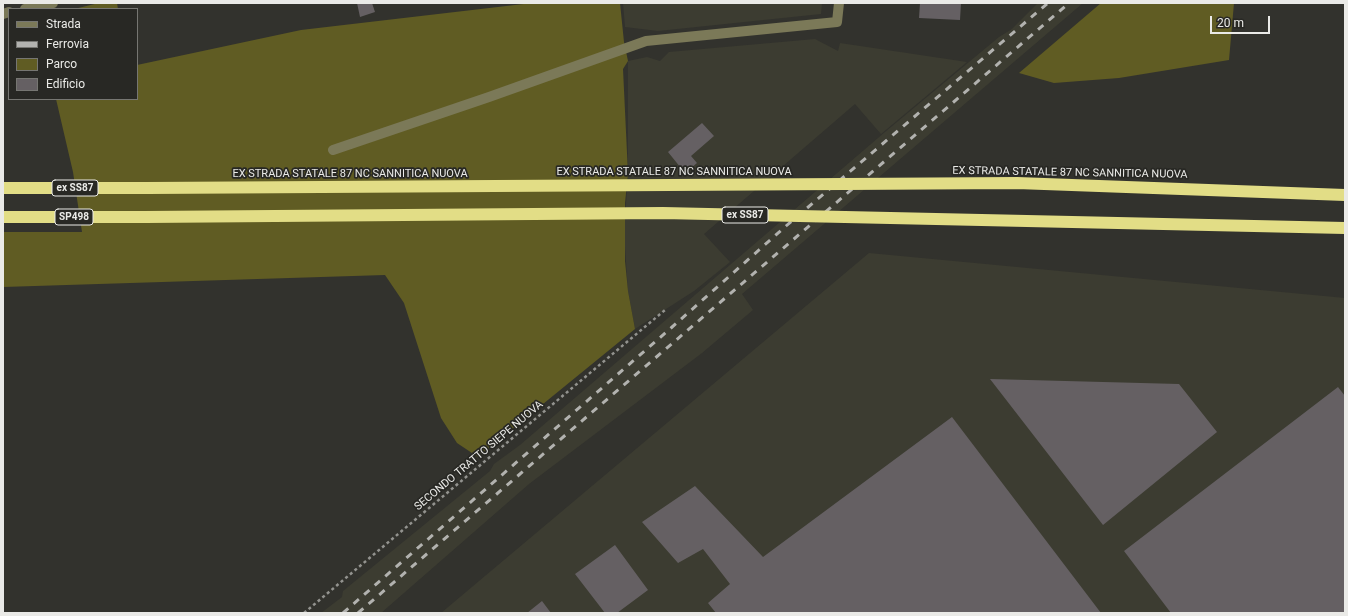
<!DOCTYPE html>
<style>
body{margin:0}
#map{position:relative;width:1348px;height:616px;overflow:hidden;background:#32322d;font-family:Roboto,sans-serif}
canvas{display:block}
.frame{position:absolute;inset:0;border:4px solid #eaeae7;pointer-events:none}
.legend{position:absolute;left:8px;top:8px;width:130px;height:92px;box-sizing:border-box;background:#282824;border:1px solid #767672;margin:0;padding:5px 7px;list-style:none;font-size:12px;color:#eaeae7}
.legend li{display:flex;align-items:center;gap:8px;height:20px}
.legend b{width:20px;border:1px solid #767672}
.scale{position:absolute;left:1210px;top:16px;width:60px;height:18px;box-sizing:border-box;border:2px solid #eaeae7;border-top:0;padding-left:5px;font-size:12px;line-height:14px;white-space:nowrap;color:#eaeae7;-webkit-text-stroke:3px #282824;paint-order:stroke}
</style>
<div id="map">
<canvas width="1348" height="616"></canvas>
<div class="frame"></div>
<ul class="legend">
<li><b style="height:5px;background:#7b7958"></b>Strada</li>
<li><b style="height:5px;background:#b2b2af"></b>Ferrovia</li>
<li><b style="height:11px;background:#605c23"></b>Parco</li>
<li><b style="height:11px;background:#656063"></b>Edificio</li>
</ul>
<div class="scale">20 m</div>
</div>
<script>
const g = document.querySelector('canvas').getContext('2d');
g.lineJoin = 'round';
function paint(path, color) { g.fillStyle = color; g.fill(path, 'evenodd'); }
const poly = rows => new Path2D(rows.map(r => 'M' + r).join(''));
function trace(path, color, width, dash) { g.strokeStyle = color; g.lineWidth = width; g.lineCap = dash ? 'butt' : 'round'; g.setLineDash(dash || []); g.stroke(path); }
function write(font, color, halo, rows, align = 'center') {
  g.font = font + ' Roboto,sans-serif'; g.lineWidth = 3.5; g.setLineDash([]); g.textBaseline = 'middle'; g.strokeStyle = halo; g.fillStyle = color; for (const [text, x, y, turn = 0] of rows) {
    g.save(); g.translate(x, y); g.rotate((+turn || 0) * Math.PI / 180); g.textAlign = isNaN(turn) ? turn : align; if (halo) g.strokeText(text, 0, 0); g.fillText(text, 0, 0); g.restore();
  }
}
const built = poly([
 [623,3,822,3,821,14,658,31,625,27],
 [1038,3,1083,3,742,294,753,310,702,353,529,484,381,613,321,613,342,597,343,591,490,471,494,464,520,445,885,132,999,37,1012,29],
 [815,39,838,51,840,43,967,62,881,134,855,104,704,234,730,262,694,291,635,329,628,291,624,233,628,174,628,61,647,57,660,61,669,52],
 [869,253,1345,298,1345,613,441,613]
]);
const green = poly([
 [99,3,117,3,118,9,74,9],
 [532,3,620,3,624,42,628,61,623,69,628,174,625,203,625,261,628,291,635,329,478,457,457,443,441,418,404,303,385,275,3,287,3,232,82,232,73,172,56,99,137,99,137,65,301,30],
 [1101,3,1234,3,1229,60,1119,78,1054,83,1019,73]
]);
const building = poly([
 [357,3,372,3,375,12,360,17],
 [920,3,961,3,960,20,919,18],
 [702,123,714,136,691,156,697,163,685,173,668,152],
 [990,379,1179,384,1217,432,1103,525],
 [1338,387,1345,396,1345,613,1171,613,1124,551],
 [952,417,1101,613,716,613,708,603,730,584,703,549,678,563,642,522,695,486,763,557],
 [615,545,648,590,617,613,605,613,575,574],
 [542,601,551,613,527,613]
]);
const path = poly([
 [304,613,665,310]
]);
const minor = poly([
 [25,9,53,3],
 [3,14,9,12],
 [333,150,489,97,646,41,837,22,839,3]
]);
const highway = poly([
 [3,188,147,188],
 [3,217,145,217]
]);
const rail = poly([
 [343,613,671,328,786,226,1048,3],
 [358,613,1069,3]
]);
const highwayBridge = poly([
 [147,188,1017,183,1345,195],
 [145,217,663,213,1345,228]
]);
const shields = [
 [75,188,46],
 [745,215,46],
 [74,217,38]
];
const shieldNames = [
 ["ex SS87",75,188],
 ["ex SS87",745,215],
 ["SP498",74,217]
];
const streetNames = [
 ["EX STRADA STATALE 87 NC SANNITICA NUOVA",674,172],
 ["EX STRADA STATALE 87 NC SANNITICA NUOVA",1070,173,1],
 ["EX STRADA STATALE 87 NC SANNITICA NUOVA",350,174],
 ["SECONDO TRATTO SIEPE NUOVA",479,456,-40]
];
paint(built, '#3c3c31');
paint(green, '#605c23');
paint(building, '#656063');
trace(path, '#93938f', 2.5, [3, 3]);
trace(minor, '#7b7958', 10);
trace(highway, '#e2dd86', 12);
trace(rail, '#b2b2af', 3, [7, 7]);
trace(highwayBridge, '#e2dd86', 12);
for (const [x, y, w] of shields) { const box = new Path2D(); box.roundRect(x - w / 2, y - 8, w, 16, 3); g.fillStyle = '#282824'; g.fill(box); trace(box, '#eaeae7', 1); }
write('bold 10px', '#eaeae7', null, shieldNames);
write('11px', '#eaeae7', '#282824', streetNames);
</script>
